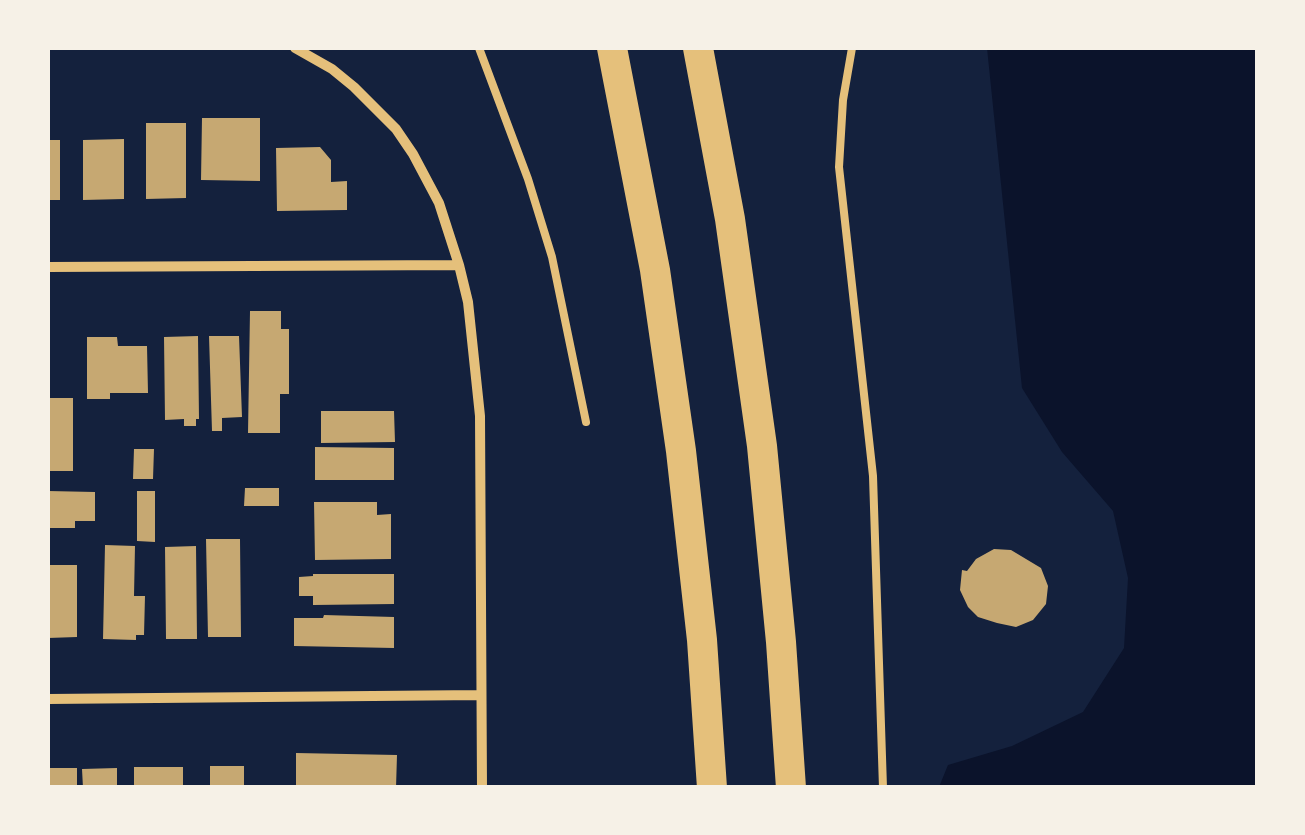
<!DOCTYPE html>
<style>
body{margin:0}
#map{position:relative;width:1305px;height:835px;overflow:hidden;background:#14213d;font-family:"Varela Round",sans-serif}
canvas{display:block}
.frame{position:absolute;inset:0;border:50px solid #f6f1e7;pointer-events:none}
</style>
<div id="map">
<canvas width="1305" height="835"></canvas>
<div class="frame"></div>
</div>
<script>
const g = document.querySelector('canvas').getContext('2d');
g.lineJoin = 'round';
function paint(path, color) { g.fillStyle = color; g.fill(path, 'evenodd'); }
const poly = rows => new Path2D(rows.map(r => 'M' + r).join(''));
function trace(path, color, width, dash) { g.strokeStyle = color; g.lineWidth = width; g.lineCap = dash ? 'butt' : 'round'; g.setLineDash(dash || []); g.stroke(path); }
const water = poly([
 [987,48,1257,48,1257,787,939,787,948,765,1012,746,1083,712,1124,648,1128,578,1113,511,1062,452,1022,388]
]);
const building = poly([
 [202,118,260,118,260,181,201,180],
 [146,123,186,123,186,198,146,199],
 [124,139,124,199,83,200,83,140],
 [48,140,60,140,60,200,48,200],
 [320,147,331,160,331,182,347,181,347,210,277,211,276,148],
 [250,311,281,311,281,329,289,329,289,394,280,394,280,433,248,433],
 [198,336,199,419,196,419,196,426,184,426,184,419,165,420,164,337],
 [209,336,239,336,242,417,222,418,222,431,212,431],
 [87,337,117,337,118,346,147,346,148,393,110,393,110,399,87,399],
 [48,398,73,398,73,471,48,471],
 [321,411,394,411,395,442,321,443],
 [315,447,394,448,394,480,315,480],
 [134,449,154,449,153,479,133,479],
 [245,488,279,488,279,506,244,506],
 [48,491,95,492,95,521,75,521,75,528,48,528],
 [137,491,155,491,155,542,137,541],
 [314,502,377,502,377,515,391,514,391,559,315,560],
 [206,539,240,539,241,637,208,637],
 [105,545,135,546,134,596,145,596,144,635,136,635,136,640,103,639],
 [196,546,197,639,166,639,165,547],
 [994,549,1011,550,1041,568,1048,586,1046,604,1033,620,1016,627,997,623,978,617,968,607,960,590,962,570,967,571,976,559],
 [48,565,77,565,77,637,48,638],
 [313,574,394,574,394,604,313,605,313,596,299,596,299,577,313,576],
 [324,615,394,617,394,648,294,646,294,618,323,618],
 [296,753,397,755,396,788,296,786],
 [210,766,244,766,244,788,210,788],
 [134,767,183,767,183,788,134,788],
 [48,768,77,768,77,788,48,788],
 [117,768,117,788,83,788,82,769]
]);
const service = poly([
 [479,48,528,179,552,257,586,422],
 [852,48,843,100,839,167,873,476,883,788]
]);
const minor = poly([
 [295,48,332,69,354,87,396,129,413,154,439,203,459,265,468,302,480,416,482,788],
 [48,267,459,265],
 [48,699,481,695]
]);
const motorway = poly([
 [612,48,655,270,681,451,702,640,712,788],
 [698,48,730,219,762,446,781,642,791,788]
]);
paint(water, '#0b132b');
paint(building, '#c6a872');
trace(service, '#e5c07b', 8);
trace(minor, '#e5c07b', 10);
trace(motorway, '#e5c07b', 30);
</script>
